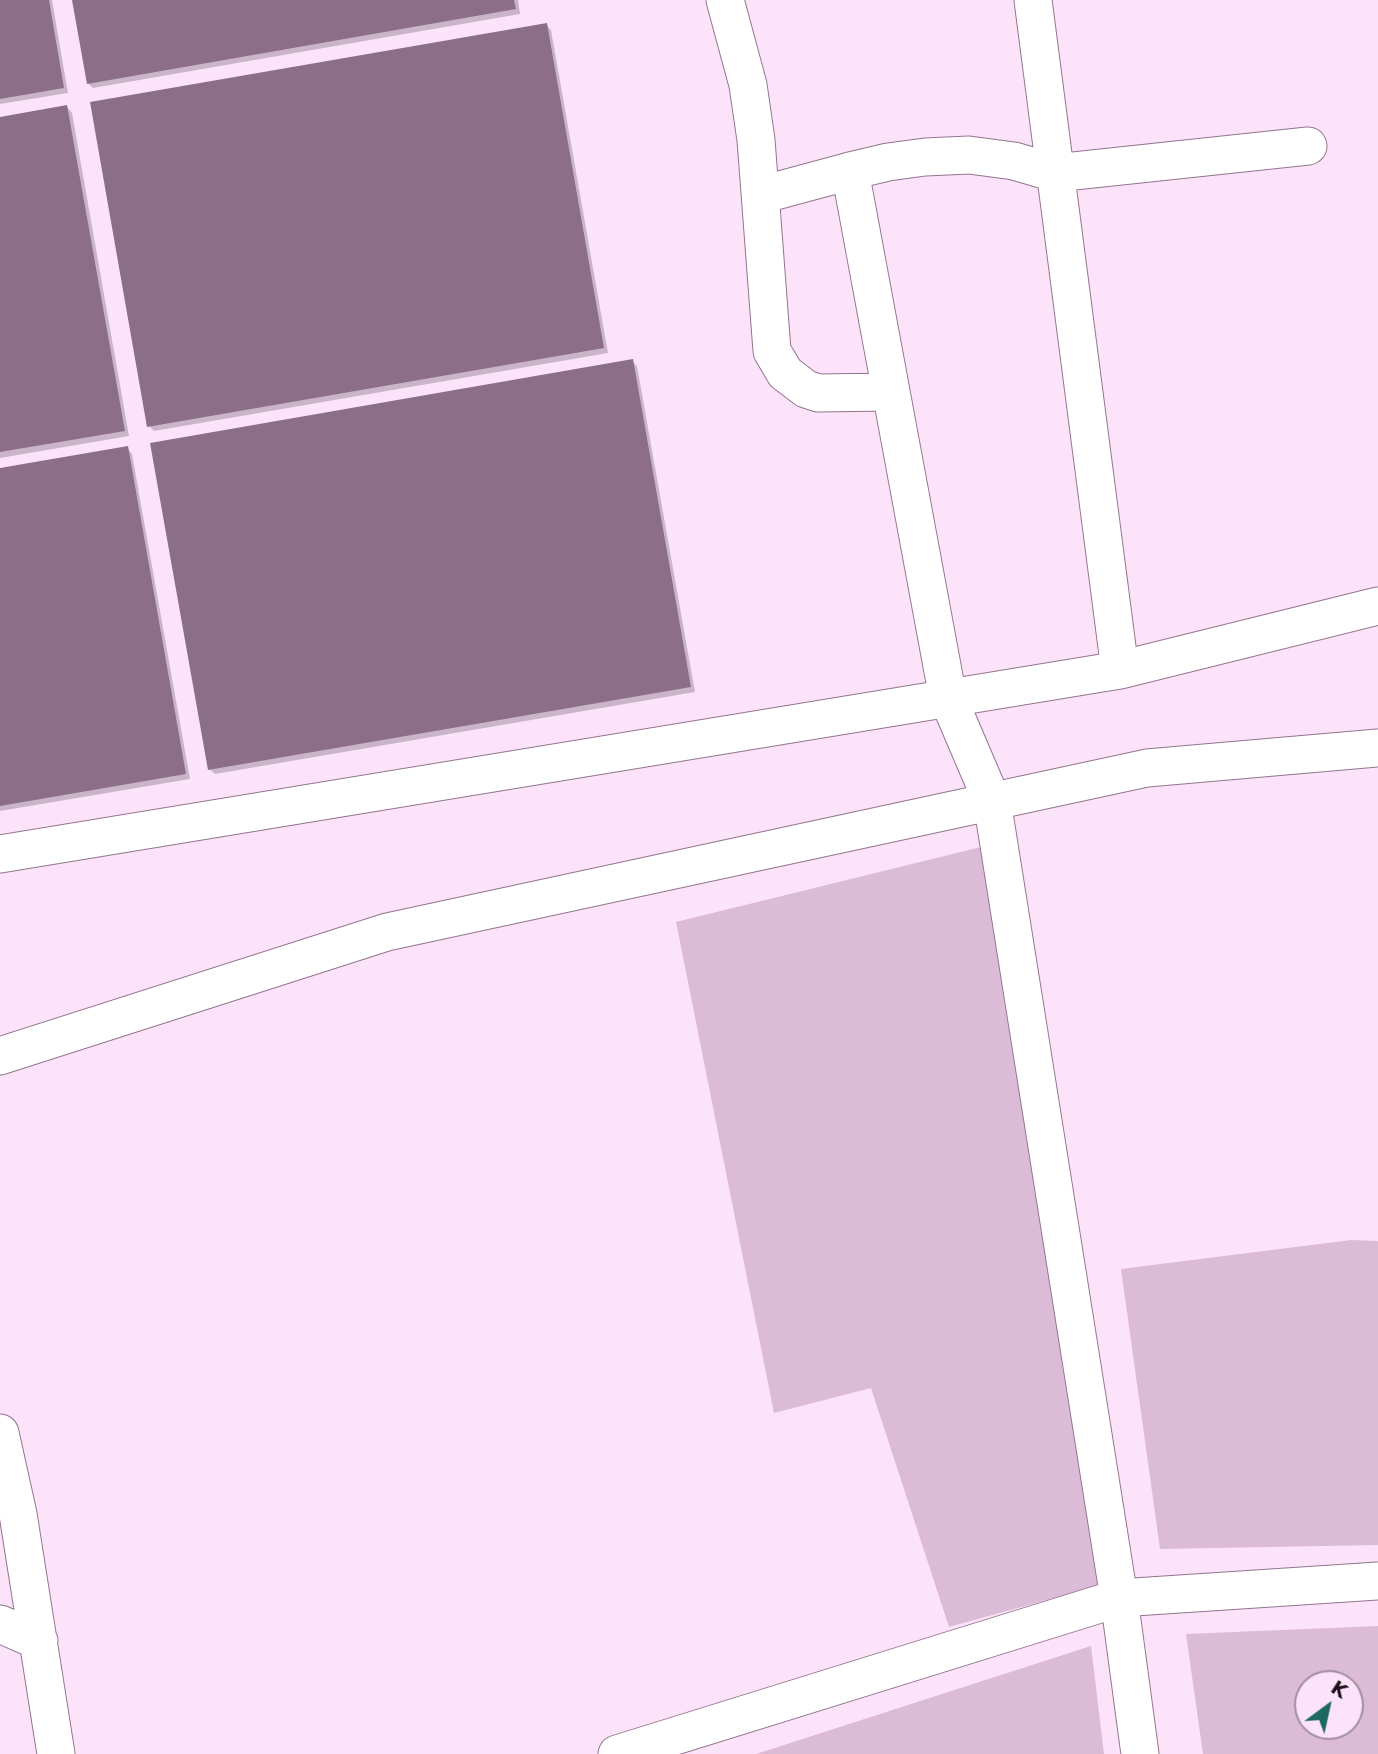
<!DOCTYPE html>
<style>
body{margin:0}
#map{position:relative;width:1378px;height:1754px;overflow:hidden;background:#fce3f9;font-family:"DejaVu Sans",sans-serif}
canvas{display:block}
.north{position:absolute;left:1294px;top:1670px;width:70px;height:70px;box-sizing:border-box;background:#fce3f9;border:2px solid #a28fa0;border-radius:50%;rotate:33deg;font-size:19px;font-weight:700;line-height:28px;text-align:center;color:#1c111a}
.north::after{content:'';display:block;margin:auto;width:24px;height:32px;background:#1c6862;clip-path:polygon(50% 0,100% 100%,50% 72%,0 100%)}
</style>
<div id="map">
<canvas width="1378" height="1754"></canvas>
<div class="north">K</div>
</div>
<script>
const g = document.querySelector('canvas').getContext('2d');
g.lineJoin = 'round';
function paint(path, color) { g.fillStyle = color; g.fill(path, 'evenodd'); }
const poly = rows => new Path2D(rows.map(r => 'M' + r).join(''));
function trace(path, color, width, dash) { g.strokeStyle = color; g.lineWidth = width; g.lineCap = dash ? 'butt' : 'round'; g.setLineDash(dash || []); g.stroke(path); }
const green = poly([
 [981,847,1101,1585,949,1627,871,1388,774,1413,676,922],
 [1351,1240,1378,1241,1378,1545,1160,1549,1121,1269],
 [1378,1626,1378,1754,1203,1754,1186,1634],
 [1308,1684,1350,1684,1350,1726,1308,1726],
 [1091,1646,1104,1754,756,1754]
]);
const shadow = poly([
 [0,0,52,0,68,93,0,104],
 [74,0,518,0,520,14,93,88,88,83],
 [546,25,551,30,608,353,154,431,149,426],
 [67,107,72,113,129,436,0,458,0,119],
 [632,361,637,366,695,692,215,774,209,769],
 [127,448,132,454,190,779,0,811,0,470]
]);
const building = poly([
 [0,0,49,0,64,88,0,99],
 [72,0,514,0,516,9,87,84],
 [547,23,604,348,147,427,90,102],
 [67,105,125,431,0,452,0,117],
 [633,359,691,687,208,770,150,443],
 [128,446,186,774,0,806,0,468]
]);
const minor = poly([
 [725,0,748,85,756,140,772,351,785,373,806,389,818,393,891,392],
 [850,171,948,698,992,801,1119,1598,1378,1581],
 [761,195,850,171,888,162,925,157,969,155,1014,161,1055,173,1308,146],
 [1120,670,1378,606],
 [0,854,1120,670,1033,0],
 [0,1056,387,932,1147,768,1378,748],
 [0,1433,18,1514,56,1754],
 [0,1624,39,1641],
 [617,1754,1119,1598,1140,1754]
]);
paint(green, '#dcbbd7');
paint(shadow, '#0003');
paint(building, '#8d6e89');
trace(minor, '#92758e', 39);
trace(minor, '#fff', 37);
</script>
